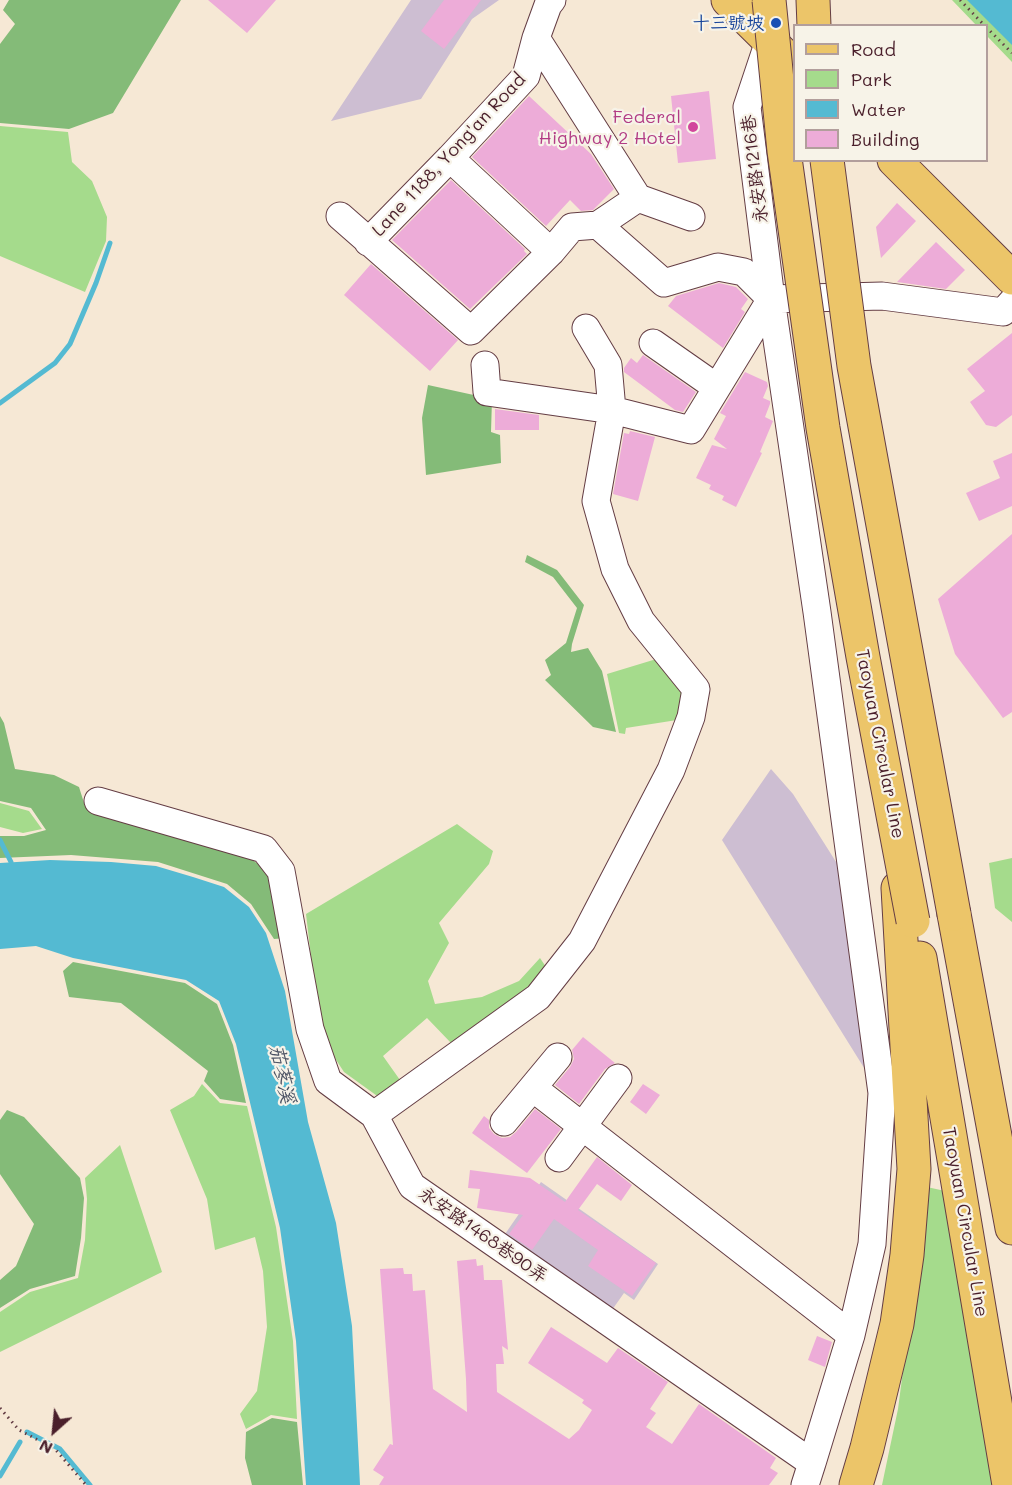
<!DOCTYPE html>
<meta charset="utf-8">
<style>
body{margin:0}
#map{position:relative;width:1012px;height:1485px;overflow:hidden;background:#f6e8d5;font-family:Mali,sans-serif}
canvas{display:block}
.legend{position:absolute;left:793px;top:24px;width:195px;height:138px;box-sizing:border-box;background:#f7f3e8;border:2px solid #b29e9c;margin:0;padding:8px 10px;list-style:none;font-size:18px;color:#4a1f2b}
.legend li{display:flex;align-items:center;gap:12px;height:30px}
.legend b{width:30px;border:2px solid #b29e9c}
.north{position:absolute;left:24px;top:1401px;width:60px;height:60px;-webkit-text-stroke:4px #f7f3e8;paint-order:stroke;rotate:207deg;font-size:16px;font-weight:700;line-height:24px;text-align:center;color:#4a1f2b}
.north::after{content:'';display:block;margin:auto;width:21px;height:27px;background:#4a1f2b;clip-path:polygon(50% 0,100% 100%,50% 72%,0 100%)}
</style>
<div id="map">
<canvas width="1012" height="1485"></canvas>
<ul class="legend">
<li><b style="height:8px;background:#ecc569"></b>Road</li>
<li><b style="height:16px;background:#a5db8c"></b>Park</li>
<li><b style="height:16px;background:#54bad2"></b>Water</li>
<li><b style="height:16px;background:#edacd8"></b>Building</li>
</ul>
<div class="north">N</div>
</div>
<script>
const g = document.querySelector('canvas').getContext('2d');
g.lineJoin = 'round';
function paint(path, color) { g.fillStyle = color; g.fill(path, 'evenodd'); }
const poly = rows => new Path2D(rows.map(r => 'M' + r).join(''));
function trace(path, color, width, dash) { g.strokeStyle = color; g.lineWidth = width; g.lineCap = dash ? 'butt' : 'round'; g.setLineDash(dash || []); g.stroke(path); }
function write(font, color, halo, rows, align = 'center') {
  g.font = font + ' Mali,"LXGW WenKai TC",sans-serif'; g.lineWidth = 4.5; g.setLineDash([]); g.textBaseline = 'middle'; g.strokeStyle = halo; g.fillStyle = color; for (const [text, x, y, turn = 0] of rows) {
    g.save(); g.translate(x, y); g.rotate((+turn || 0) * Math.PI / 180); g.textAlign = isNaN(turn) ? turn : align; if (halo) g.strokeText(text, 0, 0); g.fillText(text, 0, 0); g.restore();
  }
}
const industrial = poly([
 [411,0,499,0,472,19,421,99,331,121],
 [771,769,793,794,838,865,866,1071,722,840],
 [541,1182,658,1264,634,1300,624,1293,612,1310,503,1237]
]);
const green = poly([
 [952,0,1012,0,1012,62,987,36,986,26,976,25],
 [0,126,68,132,72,162,92,181,107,217,106,241,85,292,0,256],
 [663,657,681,680,682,704,677,720,626,728,625,734,619,733,607,674],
 [0,803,29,811,42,829,23,833,0,827],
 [457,824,493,851,489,864,439,923,449,943,428,981,435,1004,482,997,519,981,540,958,548,970,523,998,452,1044,427,1018,383,1056,400,1080,380,1098,344,1072,323,1040,315,991,306,914],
 [1012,858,1012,922,995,908,989,863],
 [202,1084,220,1103,247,1106,276,1227,293,1341,297,1419,271,1415,246,1429,240,1414,257,1391,267,1327,263,1271,255,1237,215,1250,207,1199,170,1110,194,1096],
 [120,1145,162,1272,0,1352,0,1312,30,1292,78,1278,85,1240,87,1199,85,1178],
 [927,1187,945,1191,992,1485,882,1485,898,1409]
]);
const forest = poly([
 [9,0,181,0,113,113,69,129,0,123,0,44,15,24,3,10],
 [428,385,492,399,491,432,500,435,501,463,426,475,422,418],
 [527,555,557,570,584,605,572,644,571,652,588,648,602,671,616,732,593,727,545,680,551,675,545,660,566,643,577,608,553,577,525,562],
 [0,716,4,723,15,769,54,775,79,787,85,806,240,851,265,869,275,889,286,938,274,939,251,904,227,884,158,862,71,855,0,858,0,836,24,836,46,830,31,808,0,801],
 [73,962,185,983,217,1004,233,1045,246,1103,220,1099,204,1081,208,1071,121,1003,69,997,63,971],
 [7,1110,24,1117,80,1178,84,1198,81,1238,75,1276,30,1289,0,1308,0,1280,16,1266,34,1224,0,1174,0,1120],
 [272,1418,297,1422,303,1485,252,1485,245,1458,246,1432]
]);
const water = poly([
 [967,0,1012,0,1012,45],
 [50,860,111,862,156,866,193,877,224,887,249,907,266,933,285,991,308,1122,336,1223,352,1326,360,1485,306,1485,296,1341,280,1228,236,1044,219,1001,186,980,73,958,36,946,0,949,0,863]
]);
const stream = poly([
 [0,403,55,363,70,344,96,283,110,243],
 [0,840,11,862],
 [27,1432,60,1449,90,1485],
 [0,1476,20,1442]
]);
const building = poly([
 [208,0,276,0,247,33],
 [444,0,481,0,444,49,421,31],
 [709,91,716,159,678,163,671,96],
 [529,96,591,154,614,189,593,210,581,211,570,200,546,226,472,157],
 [451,180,525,249,524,251,527,254,470,309,392,240],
 [897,203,916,221,881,258,876,227],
 [936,242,965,270,946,289,897,282],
 [371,264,458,340,430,371,344,295],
 [719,283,736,287,748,299,741,309,745,312,723,348,668,306,676,296],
 [1012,333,1012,415,996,427,986,425,970,402,985,391,967,369],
 [643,355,696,392,683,412,675,410,624,372,624,368,631,358,637,363],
 [745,372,767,382,768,386,763,398,770,401,770,404,765,417,773,421,760,452,762,453,736,507,722,500,724,496,709,489,711,485,696,478,712,445,727,449,714,439,726,416,720,413],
 [495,409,539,415,539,430,495,430],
 [630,431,655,437,638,501,613,494,624,433,629,434],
 [1012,453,1012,506,979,521,966,493,1000,478,993,461],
 [1012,534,1012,712,1003,718,955,654,938,599],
 [583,1037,615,1063,605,1069,579,1104,555,1085,570,1067,574,1059,572,1050],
 [643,1084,660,1095,646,1114,630,1102],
 [535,1109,561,1129,527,1173,472,1133,484,1116,489,1120,489,1128,494,1134,502,1138,510,1137,516,1132],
 [597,1157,632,1185,621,1201,597,1184,578,1210,656,1263,632,1296,588,1266,598,1250,554,1219,532,1250,509,1234,523,1215,477,1208,480,1189,468,1188,470,1170,530,1178,565,1202],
 [476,1259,477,1266,483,1265,484,1280,502,1280,508,1350,502,1346,504,1364,496,1364,497,1392,569,1439,579,1430,592,1410,582,1403,584,1400,528,1363,551,1327,607,1363,618,1348,668,1382,650,1409,656,1413,646,1427,672,1444,699,1404,776,1458,770,1468,778,1473,769,1485,379,1485,384,1477,373,1470,390,1444,393,1445,380,1269,403,1268,404,1274,412,1274,413,1291,425,1290,433,1389,467,1412,466,1379,457,1261],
 [817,1336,832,1342,825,1367,808,1360]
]);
const path = poly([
 [960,0,985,26],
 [986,27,1012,53],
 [0,1408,19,1430,55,1449,86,1485]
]);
const minor = poly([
 [536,38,638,198],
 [769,41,747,107,771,299,817,612,882,1093,872,1244,851,1335,812,1463],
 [450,158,551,252],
 [340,216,471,331,551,252,572,227,598,225,638,198,691,217],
 [598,225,664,283,718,267,744,272,771,299,882,296,1003,312,1012,302],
 [368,242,450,158,526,76,536,38,548,5,552,0],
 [653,343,716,387],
 [485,365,487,392,612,410,691,430,771,299],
 [98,801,264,849,281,871,310,1029,328,1081,374,1115,412,1186,812,1463,805,1485],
 [533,1088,851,1335],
 [374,1115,538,997,582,941,671,770,691,717,696,689,641,621,615,569,596,501,612,410,608,365,586,328],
 [504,1122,558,1057],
 [559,1158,618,1078]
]);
const major = poly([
 [728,0,794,65],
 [894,160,1012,278]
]);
const highway = poly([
 [813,0,814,26],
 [954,914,1012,1228],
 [920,958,1009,1485],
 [856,1485,867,1448,897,1324,907,1255,914,1169,898,888]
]);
const highwayBridge = poly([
 [769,0,784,151,823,428,863,657,913,921],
 [827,160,854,366,954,914]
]);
const markers = [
 [776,23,6,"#1a4fb4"],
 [693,127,6,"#d1479c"]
];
const transitNames = [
 ["十三號坡",764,23]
];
const hotelNames = [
 ["Federal",681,117],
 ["Highway 2 Hotel",681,138]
];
const streetNames = [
 ["Lane 1188, Yong'an Road",449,155,-47],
 ["永安路1216巷",755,169,-97],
 ["Taoyuan Circular Line",880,744,79],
 ["Taoyuan Circular Line",965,1222,80],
 ["永安路1468巷90弄",483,1235,35]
];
const waterNames = [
 ["茄苳溪",282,1074,78]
];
paint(industrial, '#cdbed2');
paint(green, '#a5db8c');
paint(forest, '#84bb78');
paint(water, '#54bad2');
trace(stream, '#54bad2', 5);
paint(building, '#edacd8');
trace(minor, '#643d44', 29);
trace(major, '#643d44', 35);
trace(highway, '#643d44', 35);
trace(path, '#643d44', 3, [1.5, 4.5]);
trace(minor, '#fff', 27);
trace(major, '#ecc569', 33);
trace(highway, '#ecc569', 33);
trace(highwayBridge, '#643d44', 35, []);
trace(highwayBridge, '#ecc569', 33);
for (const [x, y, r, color] of markers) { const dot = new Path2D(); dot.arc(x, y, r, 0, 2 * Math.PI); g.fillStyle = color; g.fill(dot); trace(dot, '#f7f3e8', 2); }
write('18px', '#164399', '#f7f3e8', transitNames, 'right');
write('18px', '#b23c85', '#f7f3e8', hotelNames, 'right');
write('18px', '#4a1f2b', '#f7f3e8', streetNames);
write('italic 20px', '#4e5565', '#f7f3e8', waterNames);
</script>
